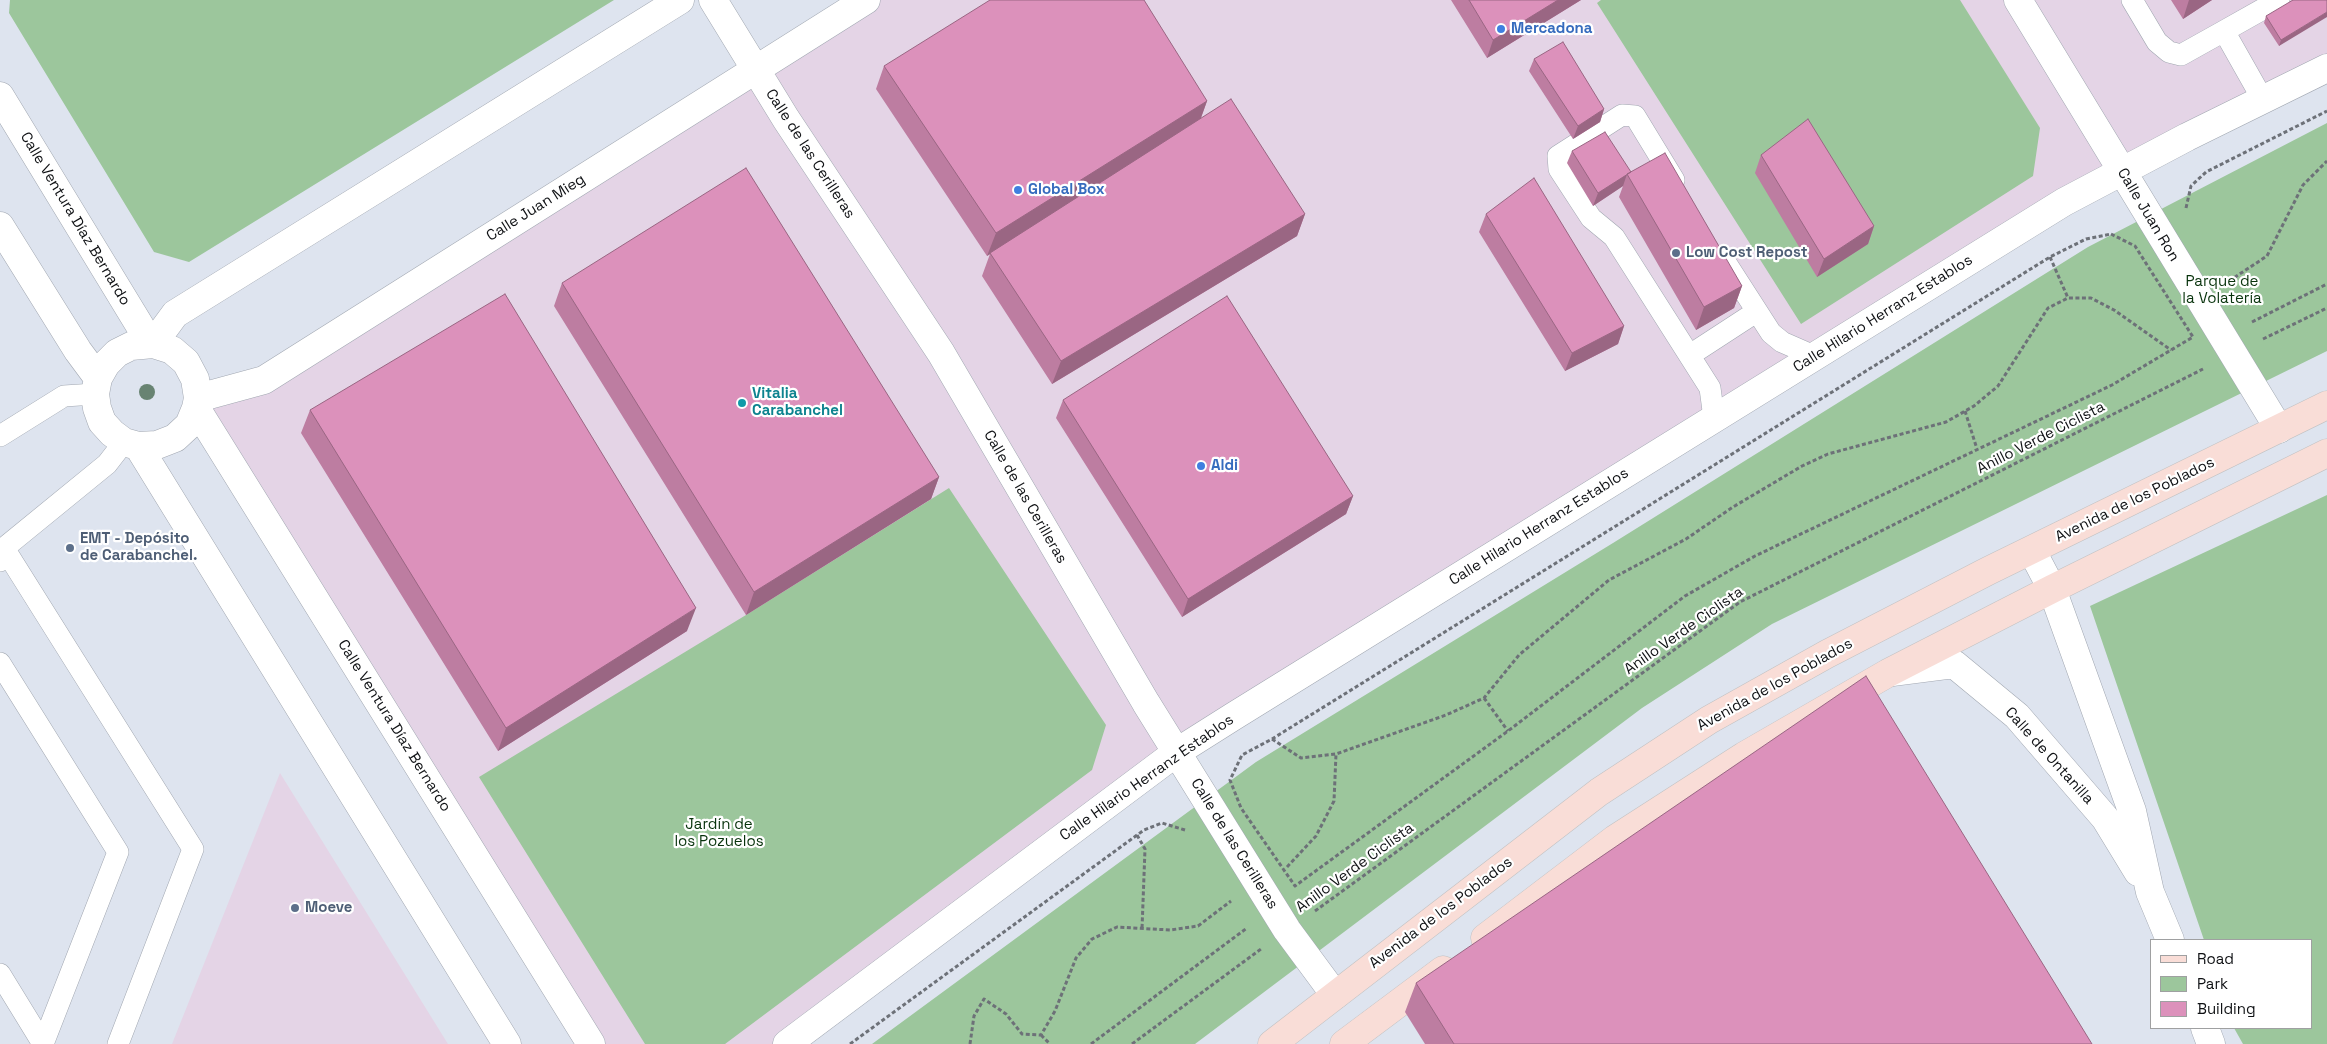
<!DOCTYPE html>
<meta charset="utf-8">
<style>
body{margin:0}
#map{position:relative;width:2327px;height:1044px;overflow:hidden;background:#dee4ef;font-family:"Space Grotesk",sans-serif}
canvas{display:block}
.legend{position:absolute;left:2150px;top:939px;width:162px;height:90px;box-sizing:border-box;background:#fff;border:1px solid #9fa0a1;margin:0;padding:6px 9px;list-style:none;font-size:15px;color:#0f1114}
.legend li{display:flex;align-items:center;gap:10px;height:25px}
.legend b{width:25px;border:1px solid #9fa0a1}
</style>
<div id="map">
<canvas width="2327" height="1044"></canvas>
<ul class="legend">
<li><b style="height:6px;background:#f9ddd7"></b>Road</li>
<li><b style="height:14px;background:#9cc69c"></b>Park</li>
<li><b style="height:14px;background:#dc91bb"></b>Building</li>
</ul>
</div>
<script>
const g = document.querySelector('canvas').getContext('2d');
g.lineJoin = 'round';
function paint(path, color) { g.fillStyle = color; g.fill(path, 'evenodd'); }
const poly = rows => new Path2D(rows.map(r => 'M' + r).join(''));
function trace(path, color, width, dash) { g.strokeStyle = color; g.lineWidth = width; g.lineCap = dash ? 'butt' : 'round'; g.setLineDash(dash || []); g.stroke(path); }
function write(font, color, halo, rows, align = 'center') {
  g.font = font + ' "Space Grotesk",sans-serif'; g.lineWidth = 4.5; g.setLineDash([]); g.textBaseline = 'middle'; g.strokeStyle = halo; g.fillStyle = color; for (const [text, x, y, turn = 0] of rows) {
    g.save(); g.translate(x, y); g.rotate((+turn || 0) * Math.PI / 180); g.textAlign = isNaN(turn) ? turn : align; if (halo) g.strokeText(text, 0, 0); g.fillText(text, 0, 0); g.restore();
  }
}
const commercial = poly([
 [866,0,2327,0,2327,68,2187,137,1234,716,787,1044,591,1044,196,408],
 [280,773,448,1044,172,1044]
]);
const green = poly([
 [10,0,614,0,189,262,154,252,9,13],
 [1601,0,1960,0,2040,128,2033,176,1801,324,1597,3],
 [2327,123,2327,351,1772,624,1642,708,1195,1044,872,1044,1256,762,1613,543,2088,247],
 [949,488,1106,725,1092,770,725,1044,645,1044,479,777,746,615],
 [2327,495,2327,1044,2243,1044,2234,1028,2311,1028,2311,940,2204,940,2090,606]
]);
const path = poly([
 [2186,208,2191,186,2206,172,2327,111],
 [2111,234,2135,246,2193,337,2112,385,1755,556,1685,596,1508,731,1295,886,1241,808,1230,780,1242,755,1272,739,2050,257,2086,239,2111,234],
 [2050,257,2068,298],
 [2229,281,2267,256,2303,185,2327,161],
 [2252,322,2327,284],
 [2263,339,2327,308],
 [1965,411,1977,449],
 [1484,698,1508,731],
 [1272,739,1301,758,1336,754,1446,715,1484,698,1519,655,1609,580,1686,539,1733,507,1802,466,1828,454,1946,422,1974,406,1998,386,2048,308,2068,298,2091,298,2114,310,2171,350],
 [1137,835,1145,849,1142,929],
 [1287,867,1316,836,1334,801,1336,754],
 [1315,911,1740,602,2203,369],
 [1041,1035,1050,1044],
 [850,1044,1144,830,1162,823,1185,830],
 [970,1044,974,1016,984,999,1006,1014,1022,1034,1041,1035,1055,1011,1076,958,1092,939,1117,927,1170,930,1198,926,1231,901],
 [1091,1044,1247,928],
 [1132,1044,1261,949]
]);
const service = poly([
 [2132,0,2157,42,2169,52,2181,55,2224,31],
 [2263,100,2224,31,2279,0],
 [1674,180,1635,116,1622,115,1558,156,1559,169,1591,218,1614,237,1710,388,1714,418],
 [1726,263,1771,333,1782,342,1814,356],
 [1690,355,1756,312],
 [0,436,64,396,95,394],
 [4,548,193,849,118,1044],
 [0,561,4,548,107,464,124,442],
 [0,663,118,852,43,1044],
 [0,974,43,1044]
]);
const minor = poly([
 [713,0,786,119,941,353,1146,703,1287,930,1335,995],
 [2018,0,2279,429],
 [0,96,140,326,146,343],
 [0,226,78,351,98,378,95,394,97,408,102,422,112,433,124,442,138,446,157,445,175,438,189,425,196,408,198,398,195,379,186,362,172,350,153,344,131,346,117,353,106,364,98,378],
 [153,344,175,314,680,0],
 [198,398,264,380,866,0],
 [196,408,591,1044],
 [138,446,507,1044],
 [2032,551,2052,589,2132,811,2150,892,2170,940],
 [1892,672,1954,664,2017,716,2105,818,2138,872],
 [2205,1028,2211,1044],
 [787,1044,1177,752,1234,716,2064,202,2187,137,2327,68]
]);
const primary = poly([
 [1485,938,1615,839,1744,756,1888,673,2052,589,2327,453],
 [1272,1044,1599,792,1709,720,1827,654,1988,571,2327,405],
 [1344,1044,1443,970]
]);
const trees = [
 [147,392]
];
const wall = poly([
 [1451,0,1581,0,1487,58],
 [2171,0,2212,0,2183,19],
 [2327,0,2279,46,2264,23,2266,16],
 [1534,59,1604,109,1600,122,1573,139,1529,71],
 [884,66,1207,101,1201,118,1305,214,1297,236,1052,384,982,276,990,254,987,256,876,89],
 [1572,151,1631,172,1742,286,1734,308,1696,330,1619,197,1623,186,1593,206,1567,163],
 [1761,155,1874,226,1868,244,1817,277,1755,173],
 [1486,214,1624,326,1618,344,1565,371,1479,232],
 [562,283,939,477,931,499,746,615,554,306],
 [1063,400,1353,496,1346,514,1182,617,1056,418],
 [310,410,687,631,498,751,301,433],
 [1416,983,2092,1044,1425,1044,1405,1012]
]);
const shadedWall = poly([
 [1558,0,1581,0,1487,58,1493,40],
 [2189,0,2212,0,2183,19],
 [2327,12,2327,17,2279,46,2281,40],
 [1207,101,1199,123,987,256,996,233],
 [1604,109,1600,122,1573,139,1578,126],
 [1627,174,1623,186,1593,206,1598,193],
 [1305,214,1297,236,1052,384,1061,361],
 [1874,226,1868,244,1817,277,1824,259],
 [1742,286,1734,308,1696,330,1704,307],
 [1624,326,1618,344,1565,371,1572,353],
 [939,477,931,499,746,615,754,592],
 [1353,496,1346,514,1182,617,1188,599],
 [696,608,687,631,498,751,506,728]
]);
const building = poly([
 [990,0,1144,0,1207,101,996,233,884,66,990,0],
 [1469,0,1558,0,1493,40,1469,0],
 [2293,0,2327,0,2327,12,2281,40,2266,16,2293,0],
 [1563,42,1604,109,1578,126,1534,59,1563,42],
 [1231,99,1305,214,1061,361,990,253,1231,99],
 [1808,119,1874,226,1824,259,1761,155,1808,119],
 [1605,132,1631,172,1598,193,1572,151,1605,132],
 [1665,153,1742,286,1704,307,1627,174,1665,153],
 [746,168,939,477,754,592,562,283,746,168],
 [1534,178,1624,326,1572,353,1486,214,1534,178],
 [505,294,696,608,506,728,310,410,505,294],
 [1227,296,1353,496,1188,599,1063,400,1227,296],
 [1866,676,2092,1044,1454,1044,1416,983,1866,676]
]);
const markers = [
 [1501,29,5,"#3f7fe0"],
 [1018,190,5,"#3f7fe0"],
 [1676,253,5,"#5c6f8a"],
 [742,403,5,"#0f9aa8"],
 [1201,466,5,"#3f7fe0"],
 [70,548,5,"#5c6f8a"],
 [295,908,5,"#5c6f8a"]
];
const shopNames = [
 ["Mercadona",1511,29],
 ["Global Box",1028,190],
 ["Aldi",1211,466]
];
const streetNames = [
 ["Calle de las Cerilleras",810,154,57],
 ["Calle Juan Mieg",536,208,-32],
 ["Calle Juan Ron",2148,215,59],
 ["Calle Ventura Díaz Bernardo",75,219,59],
 ["Calle Hilario Herranz Establos",1883,314,-32],
 ["Anillo Verde Ciclista",2041,438,-27],
 ["Calle de las Cerilleras",1025,497,60],
 ["Avenida de los Poblados",2135,500,-26],
 ["Calle Hilario Herranz Establos",1539,527,-32],
 ["Anillo Verde Ciclista",1684,631,-35],
 ["Avenida de los Poblados",1775,685,-29],
 ["Calle Ventura Díaz Bernardo",394,726,58],
 ["Calle de Ontanilla",2049,756,48],
 ["Calle Hilario Herranz Establos",1147,778,-35],
 ["Calle de las Cerilleras",1234,844,58],
 ["Anillo Verde Ciclista",1355,868,-36],
 ["Avenida de los Poblados",1441,913,-37]
];
const serviceNames = [
 ["Low Cost Repost",1686,253],
 ["EMT - Depósito",80,539],
 ["de Carabanchel.",80,556],
 ["Moeve",305,908]
];
const parkNames = [
 ["Parque de",2222,282],
 ["la Volatería",2222,299],
 ["Jardín de",719,825],
 ["los Pozuelos",719,842]
];
const cultureNames = [
 ["Vitalia",752,394],
 ["Carabanchel",752,411]
];
paint(commercial, '#e4d4e6');
paint(green, '#9cc69c');
trace(service, '#a1a7b1', 22);
trace(minor, '#a1a7b1', 29);
trace(primary, '#c1c1c2', 29);
trace(path, '#6d7178', 3, [4, 2.5]);
trace(service, '#fff', 21);
trace(minor, '#fff', 28);
trace(primary, '#f9ddd7', 28);
g.fillStyle = '#688372';
for (const [x, y] of trees) { g.beginPath(); g.arc(x, y, 8, 0, 2 * Math.PI); g.fill(); }
paint(wall, '#bd7da1');
paint(shadedWall, '#9a6683');
paint(building, '#dc91bb');
trace(building, '#9a6683', 1);
for (const [x, y, r, color] of markers) { const dot = new Path2D(); dot.arc(x, y, r, 0, 2 * Math.PI); g.fillStyle = color; g.fill(dot); trace(dot, '#fff', 2); }
write('bold 15px', '#366cbe', '#fff', shopNames, 'left');
write('15px', '#0f1114', '#fff', streetNames);
write('bold 15px', '#4e5e75', '#fff', serviceNames, 'left');
write('15px', '#08330c', '#fff', parkNames);
write('bold 15px', '#0d838f', '#fff', cultureNames, 'left');
</script>
